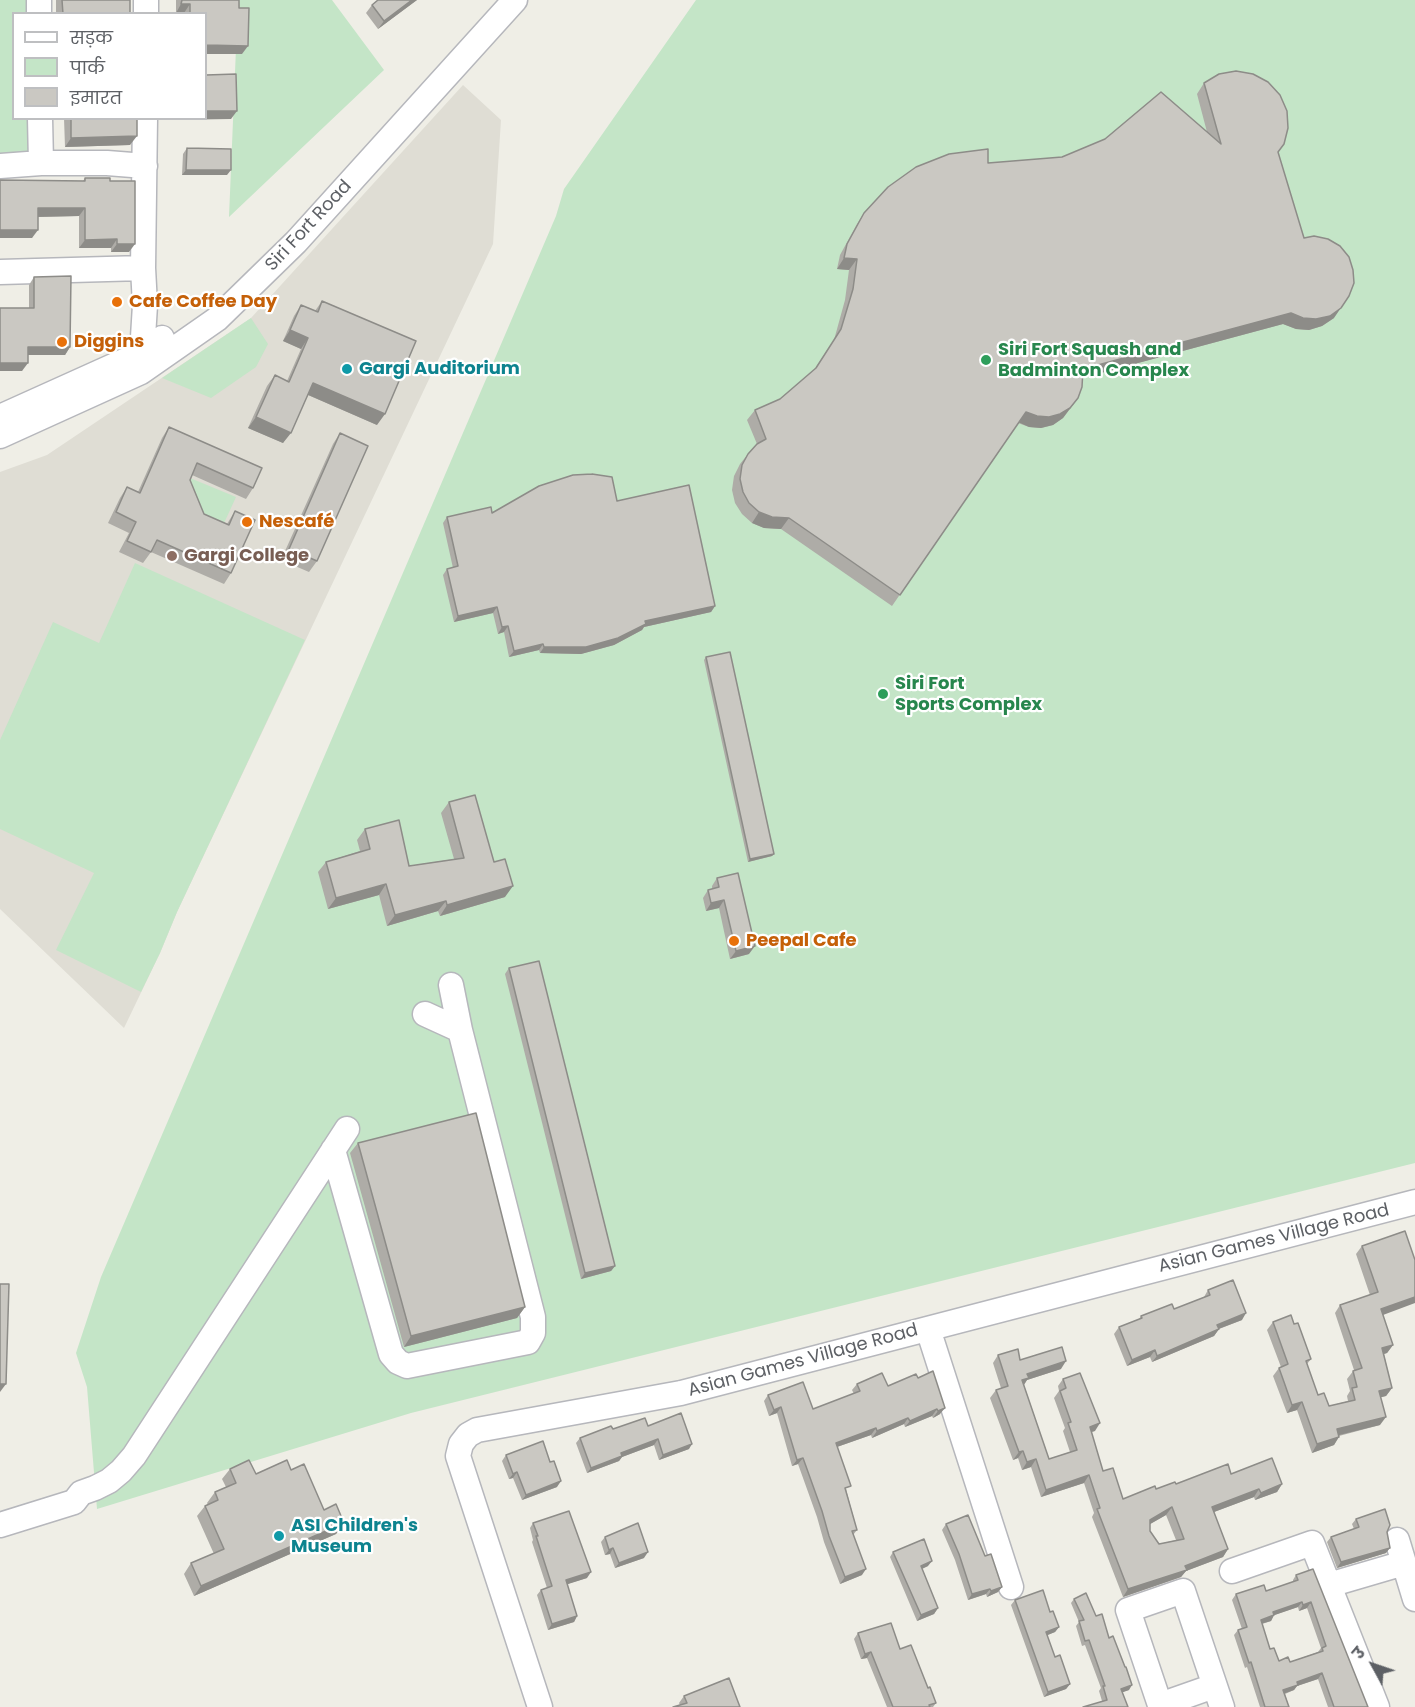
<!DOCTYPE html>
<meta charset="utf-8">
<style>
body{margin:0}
#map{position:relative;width:1415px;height:1707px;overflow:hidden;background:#efeee6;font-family:Poppins,"Noto Sans Devanagari",sans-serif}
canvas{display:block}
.legend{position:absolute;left:12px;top:12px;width:195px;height:108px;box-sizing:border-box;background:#fff;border:2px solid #bebfc1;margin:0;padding:8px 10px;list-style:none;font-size:18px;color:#5d6065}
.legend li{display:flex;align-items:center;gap:12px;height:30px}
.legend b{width:30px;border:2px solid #bebfc1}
.north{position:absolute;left:1343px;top:1635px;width:60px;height:60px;-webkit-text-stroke:4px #fff;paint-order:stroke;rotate:310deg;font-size:16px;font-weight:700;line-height:24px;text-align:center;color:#5d6065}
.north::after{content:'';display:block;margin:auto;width:21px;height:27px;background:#5d6065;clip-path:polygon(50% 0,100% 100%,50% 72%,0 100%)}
</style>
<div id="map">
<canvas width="1415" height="1707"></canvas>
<ul class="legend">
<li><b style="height:8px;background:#fff"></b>सड़क</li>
<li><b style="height:16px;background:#c4e5c7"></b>पार्क</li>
<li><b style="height:16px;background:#cac8c2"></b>इमारत</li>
</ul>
<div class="north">उ</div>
</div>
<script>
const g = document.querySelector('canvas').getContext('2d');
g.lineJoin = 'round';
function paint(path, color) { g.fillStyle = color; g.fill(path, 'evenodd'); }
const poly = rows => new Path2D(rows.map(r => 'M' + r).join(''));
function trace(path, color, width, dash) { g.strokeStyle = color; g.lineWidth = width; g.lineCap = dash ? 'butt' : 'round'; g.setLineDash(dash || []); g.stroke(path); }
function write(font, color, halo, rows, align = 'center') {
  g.font = font + ' Poppins,sans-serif'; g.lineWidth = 4.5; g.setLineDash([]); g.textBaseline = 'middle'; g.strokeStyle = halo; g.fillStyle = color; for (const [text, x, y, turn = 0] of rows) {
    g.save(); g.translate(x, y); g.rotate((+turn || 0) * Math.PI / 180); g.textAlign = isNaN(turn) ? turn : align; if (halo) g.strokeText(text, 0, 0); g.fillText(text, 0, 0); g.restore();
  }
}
const education = poly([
 [463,85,501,120,493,244,177,912,160,953,124,1028,0,909,0,472,47,455,251,318]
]);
const green = poly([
 [0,0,31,0,31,13,14,14,14,118,32,119,32,156,0,156],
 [238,0,332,0,384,70,229,217],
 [696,0,1415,0,1415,1163,411,1413,97,1509,87,1387,76,1353,101,1277,556,216,564,189],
 [251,318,268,344,256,367,211,398,162,378],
 [190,478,236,497,220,532,180,503],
 [135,563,305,640,177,912,160,953,141,992,56,950,94,873,0,829,0,740,53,622,99,643]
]);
const minor = poly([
 [39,0,39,14],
 [146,14,146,0],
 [41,163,107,163,145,166],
 [0,166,41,163,40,118],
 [0,272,143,268],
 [142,353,145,305,143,268,145,118],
 [0,417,142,353,162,338],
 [0,436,141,372,217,319,296,242,515,0],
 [425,1014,460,1030,451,985],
 [333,1150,391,1354,398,1362,407,1366,528,1342,533,1333,533,1317,460,1030],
 [928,1329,1011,1587],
 [0,1525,74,1502,81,1493,95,1488,109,1481,121,1471,134,1456,347,1129],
 [1397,1540,1415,1599],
 [1232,1571,1312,1543,1377,1707],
 [1329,1585,1404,1563],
 [1214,1686,1160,1705,1128,1610,1183,1591,1222,1707],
 [540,1707,458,1456,461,1444,468,1435,477,1430,681,1393,1415,1202]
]);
const wall = poly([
 [56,0,130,0,130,14,56,14],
 [176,0,239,0,242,54,206,54,206,14,176,13],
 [378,0,417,0,378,29,366,13,372,5],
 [1204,83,1278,152,1304,238,1334,318,1322,326,1309,330,1296,329,1283,324,1082,378,1078,398,1063,418,1053,425,1041,428,1029,427,1018,423,892,606,781,529,764,528,752,523,742,514,735,503,732,490,734,476,740,464,748,454,757,444,747,420,755,410,780,399,814,370,834,340,845,300,849,270,837,269,840,255,857,224,864,213,988,163,1062,157,1207,132,1197,94],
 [64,118,137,118,130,145,65,147],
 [187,148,227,175,182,175,183,154],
 [85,178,110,181,129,252,111,252,111,248,79,248,79,216,38,217,32,238,0,238,0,180,83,181],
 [34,277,70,347,65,355,28,355,22,371,29,308,29,285],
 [322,301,377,425,308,395,283,443,248,428,267,386,275,375,287,381,301,349,283,341,294,316,301,305,315,311],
 [169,427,253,488,246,499,192,475,190,480,204,514,227,524,235,511,231,573,224,584,151,552,143,563,119,552,129,533,108,523,120,498,127,487,138,492,162,438],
 [340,433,317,561,309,572,281,560,333,444],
 [617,501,715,606,711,612,644,627,642,630,614,645,581,654,540,653,539,650,509,657,504,632,498,634,493,613,454,622,443,575,447,569,453,568,443,523,447,517],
 [706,657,774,854,772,856,748,862,704,660],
 [449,802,494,862,505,897,440,916,438,911,387,926,379,895,328,909,318,872,326,862,360,851,357,840,365,829,409,866,454,859,441,813],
 [717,878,749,954,730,959,719,908,706,911,703,898,708,890,712,889,712,886],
 [509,968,615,1266,611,1271,581,1279,505,974],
 [358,1143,525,1307,517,1318,404,1347,350,1153],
 [1405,1231,1383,1315,1393,1345,1387,1353,1384,1354,1392,1388,1386,1396,1381,1397,1380,1425,1339,1436,1334,1445,1312,1453,1297,1410,1287,1413,1273,1376,1279,1368,1281,1367,1267,1330,1273,1322,1294,1324,1311,1359,1307,1364,1318,1395,1329,1406,1348,1401,1347,1396,1350,1391,1347,1379,1354,1370,1335,1313,1340,1305,1370,1295,1356,1254,1362,1246],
 [1208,1290,1242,1320,1219,1329,1214,1336,1152,1362,1150,1357,1127,1366,1114,1334,1119,1327,1139,1319,1141,1316,1174,1309,1204,1297],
 [998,1355,1061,1369,1027,1380,1024,1385,1049,1459,1070,1452,1063,1431,1065,1428,1054,1398,1059,1391,1058,1386,1063,1379,1095,1431,1091,1432,1103,1471,1123,1499,1176,1484,1231,1474,1282,1484,1277,1492,1255,1500,1254,1497,1214,1512,1228,1549,1223,1557,1186,1571,1181,1577,1123,1597,1092,1517,1094,1513,1084,1483,1041,1497,1031,1467,1022,1470,1018,1458,1013,1460,990,1398,996,1390,1001,1388,993,1363],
 [1166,1515,1176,1540,1159,1544,1150,1531,1150,1524],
 [918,1378,940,1414,933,1418,932,1416,905,1427,904,1424,872,1438,871,1435,837,1447,847,1493,857,1530,853,1535,862,1575,840,1584,824,1542,817,1517,798,1464,792,1466,777,1413,769,1416,764,1401,768,1395,813,1409,854,1394,852,1390,857,1384,888,1386],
 [648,1426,689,1449,659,1460,654,1445,622,1457,619,1461,587,1473,576,1443,580,1438,613,1429],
 [506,1455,550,1462,557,1487,522,1500,513,1478,509,1479,502,1461],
 [230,1469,256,1474,291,1470,324,1510,344,1523,336,1534,194,1596,184,1574,191,1563,214,1554,197,1516,205,1506,208,1505,207,1503,215,1492,226,1487,222,1479],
 [1356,1519,1387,1532,1386,1553,1337,1568,1327,1542,1331,1537,1354,1529,1352,1524],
 [533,1523,587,1578,567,1584,577,1616,574,1622,548,1630,537,1595,541,1590,547,1588,532,1542,533,1540,530,1528],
 [946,1524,985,1556,1002,1587,998,1592,987,1597,986,1594,968,1600,955,1560,942,1530],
 [605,1537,644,1558,615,1568,610,1554,605,1555,601,1542],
 [893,1552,928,1566,922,1569,938,1608,934,1614,917,1621,890,1557],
 [1296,1575,1368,1707,1328,1707,1318,1679,1297,1686,1294,1690,1285,1694,1289,1707,1260,1707,1247,1667,1245,1668,1234,1635,1238,1630,1242,1629,1232,1600,1236,1594,1266,1591,1293,1582,1293,1580],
 [1298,1607,1299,1611,1307,1608,1321,1648,1318,1652,1290,1662,1279,1661,1270,1649,1262,1624,1271,1621,1274,1615],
 [1074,1599,1096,1616,1109,1638,1129,1690,1122,1692,1128,1707,1102,1701,1099,1691,1101,1688,1085,1645,1082,1646,1076,1626,1079,1622,1071,1603],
 [1015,1600,1050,1612,1059,1627,1055,1632,1047,1635,1055,1657,1070,1684,1066,1689,1044,1697,1011,1605],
 [858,1633,900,1649,928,1688,936,1703,933,1707,887,1707,867,1658,861,1659,854,1639],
 [684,1696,740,1707,680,1705,679,1703]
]);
const shadedWall = poly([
 [412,0,417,0,378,29,384,21],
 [181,4,190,4,184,13,176,13],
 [206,45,248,46,242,54,206,54],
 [206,111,237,111,231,119,167,120,168,118,206,118],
 [137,136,130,145,65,147,71,138],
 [186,170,231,170,227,175,182,175],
 [38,208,85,208,79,216,33,217],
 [0,230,38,230,32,238,0,238],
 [117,239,111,248,79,248,85,240],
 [117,244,135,244,129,252,111,252],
 [844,258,857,259,849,270,837,269],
 [1349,296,1334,318,1322,326,1309,330,1296,329,1283,324,1075,380,1083,369],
 [290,330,308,338,301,349,283,341],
 [28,347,70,347,65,355,22,355],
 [0,363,28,363,22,371,0,371],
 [313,383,385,414,377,425,306,394],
 [1078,398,1063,418,1053,425,1041,428,1029,427,1018,422,1026,412],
 [256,417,291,433,283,443,248,428],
 [759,512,789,518,781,529,764,528,752,523],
 [715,606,711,612,644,627,642,630,614,645,581,654,540,653,544,647,645,621],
 [497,607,493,613,454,622,458,616],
 [508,626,504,632,498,634,502,627],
 [543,644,539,650,509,657,514,651],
 [774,854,772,856,748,862,750,859],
 [386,884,379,895,328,909,336,898],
 [513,886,505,897,440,916,447,905],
 [724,900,719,908,706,911,711,903],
 [446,901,438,911,387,926,395,915],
 [755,946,749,954,730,959,736,951],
 [615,1266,611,1271,581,1279,585,1273],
 [1415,1297,1415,1303,1375,1318,1381,1309],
 [525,1307,517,1318,404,1347,411,1336],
 [1246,1313,1242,1320,1213,1331,1217,1325],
 [1219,1329,1214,1336,1152,1362,1157,1356],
 [1393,1345,1387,1353,1377,1356,1382,1348],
 [1155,1350,1150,1357,1127,1366,1132,1360],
 [1066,1361,1061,1369,1027,1380,1023,1386,1017,1388,1027,1374],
 [0,1384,6,1384,0,1392],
 [1392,1388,1386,1396,1374,1399,1379,1391],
 [1302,1402,1297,1410,1287,1413,1292,1405],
 [781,1407,777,1413,769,1416,774,1410],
 [945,1408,940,1414,933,1418,938,1411],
 [937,1409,932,1416,905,1427,910,1421],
 [1386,1417,1380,1425,1331,1437,1337,1429],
 [908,1418,904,1424,872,1438,877,1431],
 [1100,1423,1095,1431,1084,1434,1090,1427],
 [876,1428,871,1435,831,1449,836,1443],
 [1339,1437,1334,1445,1312,1453,1317,1444],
 [658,1439,654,1445,622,1457,619,1461,587,1473,591,1468,621,1453],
 [692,1444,689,1449,659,1460,663,1455],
 [1023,1451,1018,1458,1013,1460,1019,1452],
 [803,1458,798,1464,792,1466,797,1460],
 [1036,1459,1031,1467,1022,1470,1027,1462],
 [517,1472,513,1478,509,1479,513,1474],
 [1089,1475,1084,1483,1041,1497,1046,1490],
 [561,1481,557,1487,522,1500,526,1495],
 [1282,1484,1277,1492,1255,1500,1261,1493],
 [1259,1489,1254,1497,1206,1515,1212,1507],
 [1172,1507,1166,1515,1145,1527,1150,1520],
 [344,1523,336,1534,194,1596,201,1586],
 [613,1548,610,1554,605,1555,609,1550],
 [1390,1548,1386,1553,1337,1568,1341,1562],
 [1228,1549,1223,1557,1186,1571,1181,1577,1123,1597,1128,1589],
 [648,1552,644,1558,615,1568,619,1563],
 [932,1561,928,1566,917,1571,921,1566],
 [866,1569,862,1575,840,1584,845,1577],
 [591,1572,587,1578,562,1586,566,1580],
 [1002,1587,998,1592,987,1597,991,1591],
 [990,1589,986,1594,968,1600,972,1594],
 [1302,1602,1298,1607,1269,1617,1273,1612],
 [1311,1602,1307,1608,1299,1611,1303,1605],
 [938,1608,934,1614,917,1621,921,1615],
 [1274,1615,1271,1621,1257,1625,1261,1620],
 [577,1616,574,1622,548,1630,552,1624],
 [1059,1627,1055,1632,1043,1637,1046,1632],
 [871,1652,867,1658,861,1659,865,1654],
 [1322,1673,1318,1679,1297,1686,1294,1690,1280,1695,1283,1690,1297,1682],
 [1070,1684,1066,1689,1044,1697,1048,1692],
 [1132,1685,1129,1690,1118,1694,1121,1689]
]);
const building = poly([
 [62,0,130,0,130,14,63,14,62,0],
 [182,0,239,0,239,8,249,8,248,46,206,45,206,14,190,14,190,4,181,4,182,0],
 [378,0,412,0,384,21,372,5,378,0],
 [1236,71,1253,74,1268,82,1280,95,1287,111,1288,128,1284,144,1278,152,1304,238,1314,236,1328,239,1340,246,1349,257,1353,270,1354,283,1349,296,1341,308,1330,316,1316,319,1303,318,1291,313,1083,369,1082,387,1078,398,1070,408,1060,414,1049,417,1037,416,1026,412,900,595,789,518,772,517,759,512,749,503,743,492,740,479,742,465,748,454,757,444,766,439,755,410,780,399,816,368,841,329,853,289,857,259,844,258,847,244,864,213,888,187,916,167,949,154,988,149,988,163,1062,157,1105,139,1161,92,1221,144,1204,83,1219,74,1236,71],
 [236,74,237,111,206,111,206,75,236,74],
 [71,118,137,118,137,136,71,138,71,118],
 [187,148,231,149,231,170,186,170,187,148],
 [85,178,110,178,110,181,135,181,135,244,117,244,117,239,85,240,85,208,38,208,38,230,0,230,0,180,85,181,85,178],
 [71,276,70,347,28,347,28,363,0,363,0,308,34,308,34,277,71,276],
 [322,301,416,341,385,414,313,383,291,433,256,417,275,375,289,382,308,338,290,330,301,305,318,312,322,301],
 [169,427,262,468,253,488,197,463,190,480,204,514,229,525,235,511,255,520,231,573,157,540,151,552,127,541,136,522,116,512,127,487,140,493,169,427],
 [340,433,368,446,317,561,289,549,340,433],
 [592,474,612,477,617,501,689,485,715,606,645,621,646,624,618,638,586,647,544,647,543,644,514,651,508,626,502,627,497,607,458,616,447,569,458,566,447,517,491,507,492,513,539,486,573,475,592,474],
 [730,652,774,854,750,859,706,657,730,652],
 [475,795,494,862,505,859,513,886,447,905,446,901,395,915,386,884,336,898,326,862,370,849,365,829,399,820,409,866,464,858,449,802,475,795],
 [738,873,755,946,736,951,724,900,711,903,708,890,719,887,717,878,738,873],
 [539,961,615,1266,585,1273,509,968,539,961],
 [476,1113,525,1307,411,1336,358,1143,476,1113],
 [1405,1231,1415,1260,1415,1297,1381,1309,1393,1345,1382,1348,1392,1388,1379,1391,1386,1417,1337,1429,1339,1437,1317,1444,1302,1402,1292,1405,1284,1382,1279,1368,1288,1364,1273,1322,1291,1315,1294,1324,1298,1323,1311,1359,1306,1361,1318,1395,1324,1393,1329,1406,1355,1400,1352,1388,1357,1387,1353,1371,1362,1368,1340,1305,1378,1292,1362,1246,1405,1231],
 [1233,1280,1246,1313,1217,1325,1219,1329,1157,1356,1155,1350,1132,1360,1119,1327,1142,1318,1141,1316,1172,1304,1174,1309,1210,1295,1208,1290,1233,1280],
 [0,1284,9,1284,6,1384,0,1384,0,1284],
 [1062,1347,1066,1361,1027,1374,1029,1378,1022,1380,1049,1459,1077,1450,1068,1423,1071,1422,1060,1391,1066,1388,1063,1379,1080,1373,1100,1423,1090,1427,1103,1471,1113,1468,1123,1499,1155,1486,1156,1489,1175,1482,1176,1484,1228,1464,1231,1474,1272,1458,1282,1484,1261,1493,1259,1489,1212,1507,1228,1549,1185,1566,1187,1570,1128,1589,1097,1509,1100,1508,1089,1475,1046,1490,1036,1459,1027,1462,1023,1451,1019,1452,996,1390,1008,1386,998,1355,1018,1349,1020,1360,1062,1347],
 [1172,1507,1184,1539,1159,1544,1150,1531,1150,1520,1172,1507],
 [933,1371,945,1408,938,1411,937,1409,910,1421,908,1418,877,1431,876,1428,836,1443,851,1486,845,1488,857,1530,852,1531,866,1569,845,1577,829,1536,822,1511,803,1458,797,1460,781,1407,774,1410,768,1395,803,1382,813,1409,860,1391,857,1384,882,1373,888,1386,916,1374,918,1378,933,1371],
 [681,1413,692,1444,663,1455,658,1439,621,1453,622,1456,591,1468,580,1438,611,1426,613,1429,645,1418,648,1426,681,1413],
 [543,1441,550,1462,554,1461,561,1481,526,1495,517,1472,513,1474,506,1455,543,1441],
 [249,1460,256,1474,287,1460,291,1470,304,1464,324,1510,336,1504,344,1523,201,1586,191,1563,224,1549,205,1506,218,1500,215,1492,236,1483,230,1469,249,1460],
 [1385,1509,1390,1525,1387,1532,1390,1548,1341,1562,1331,1537,1359,1527,1356,1519,1385,1509],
 [569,1511,591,1572,566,1580,577,1616,552,1624,541,1590,552,1586,536,1536,538,1536,533,1523,569,1511],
 [968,1515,985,1556,991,1554,1002,1587,991,1591,990,1589,972,1594,959,1554,946,1524,968,1515],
 [638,1523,648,1552,619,1563,613,1548,609,1550,605,1537,638,1523],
 [924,1539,932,1561,921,1566,938,1608,921,1615,893,1552,924,1539],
 [1313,1569,1368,1707,1334,1707,1322,1673,1297,1682,1298,1685,1283,1690,1289,1707,1265,1707,1251,1662,1249,1663,1238,1630,1247,1627,1236,1594,1264,1585,1266,1591,1298,1580,1296,1575,1313,1569],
 [1302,1602,1303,1605,1311,1602,1326,1646,1322,1648,1323,1651,1290,1662,1288,1657,1279,1661,1274,1648,1270,1649,1261,1620,1274,1615,1273,1612,1302,1602],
 [1043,1590,1050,1612,1053,1611,1059,1627,1046,1632,1055,1657,1060,1655,1070,1684,1048,1692,1015,1600,1043,1590],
 [1086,1593,1096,1616,1102,1614,1109,1638,1113,1636,1125,1667,1126,1667,1132,1685,1121,1689,1128,1707,1083,1707,1107,1700,1103,1686,1105,1686,1089,1640,1085,1641,1079,1621,1084,1620,1074,1599,1086,1593],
 [891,1623,900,1649,911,1645,928,1688,930,1687,936,1703,929,1705,930,1707,893,1707,871,1652,865,1654,858,1633,891,1623],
 [729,1678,740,1707,673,1707,687,1703,684,1696,729,1678]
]);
const markers = [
 [117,302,6,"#e8710a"],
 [62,342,6,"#e8710a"],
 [986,360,6,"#2e9e5b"],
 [347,369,6,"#0f9aa8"],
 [247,522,6,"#e8710a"],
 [172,556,6,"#8d6e63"],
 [883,694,6,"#2e9e5b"],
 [734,941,6,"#e8710a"],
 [279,1536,6,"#0f9aa8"]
];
const streetNames = [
 ["Siri Fort Road",309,226,-47],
 ["Asian Games Village Road",1274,1239,-14],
 ["Asian Games Village Road",803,1361,-15]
];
const foodNames = [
 ["Cafe Coffee Day",129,302],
 ["Diggins",74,342],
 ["Nescafé",259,522],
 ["Peepal Cafe",746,941]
];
const leisureNames = [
 ["Siri Fort Squash and",998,350],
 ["Badminton Complex",998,371],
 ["Siri Fort",895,684],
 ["Sports Complex",895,705]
];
const cultureNames = [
 ["Gargi Auditorium",359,369],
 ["ASI Children's",291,1526],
 ["Museum",291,1547]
];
const educationNames = [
 ["Gargi College",184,556]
];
paint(education, '#dfddd4');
paint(green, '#c4e5c7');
trace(minor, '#b6b7bc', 27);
trace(minor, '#fff', 24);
paint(wall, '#aeaca7');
paint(shadedWall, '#8d8c88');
paint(building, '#cac8c2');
trace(building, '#8d8c88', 1.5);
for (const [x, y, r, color] of markers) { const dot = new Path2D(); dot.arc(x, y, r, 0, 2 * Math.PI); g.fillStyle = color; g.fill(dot); trace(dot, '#fff', 2); }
write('18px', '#5d6065', '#fff', streetNames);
write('bold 18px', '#c56008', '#fff', foodNames, 'left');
write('bold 18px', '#27864d', '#fff', leisureNames, 'left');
write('bold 18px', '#0d838f', '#fff', cultureNames, 'left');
write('bold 18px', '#785e54', '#fff', educationNames, 'left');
</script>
